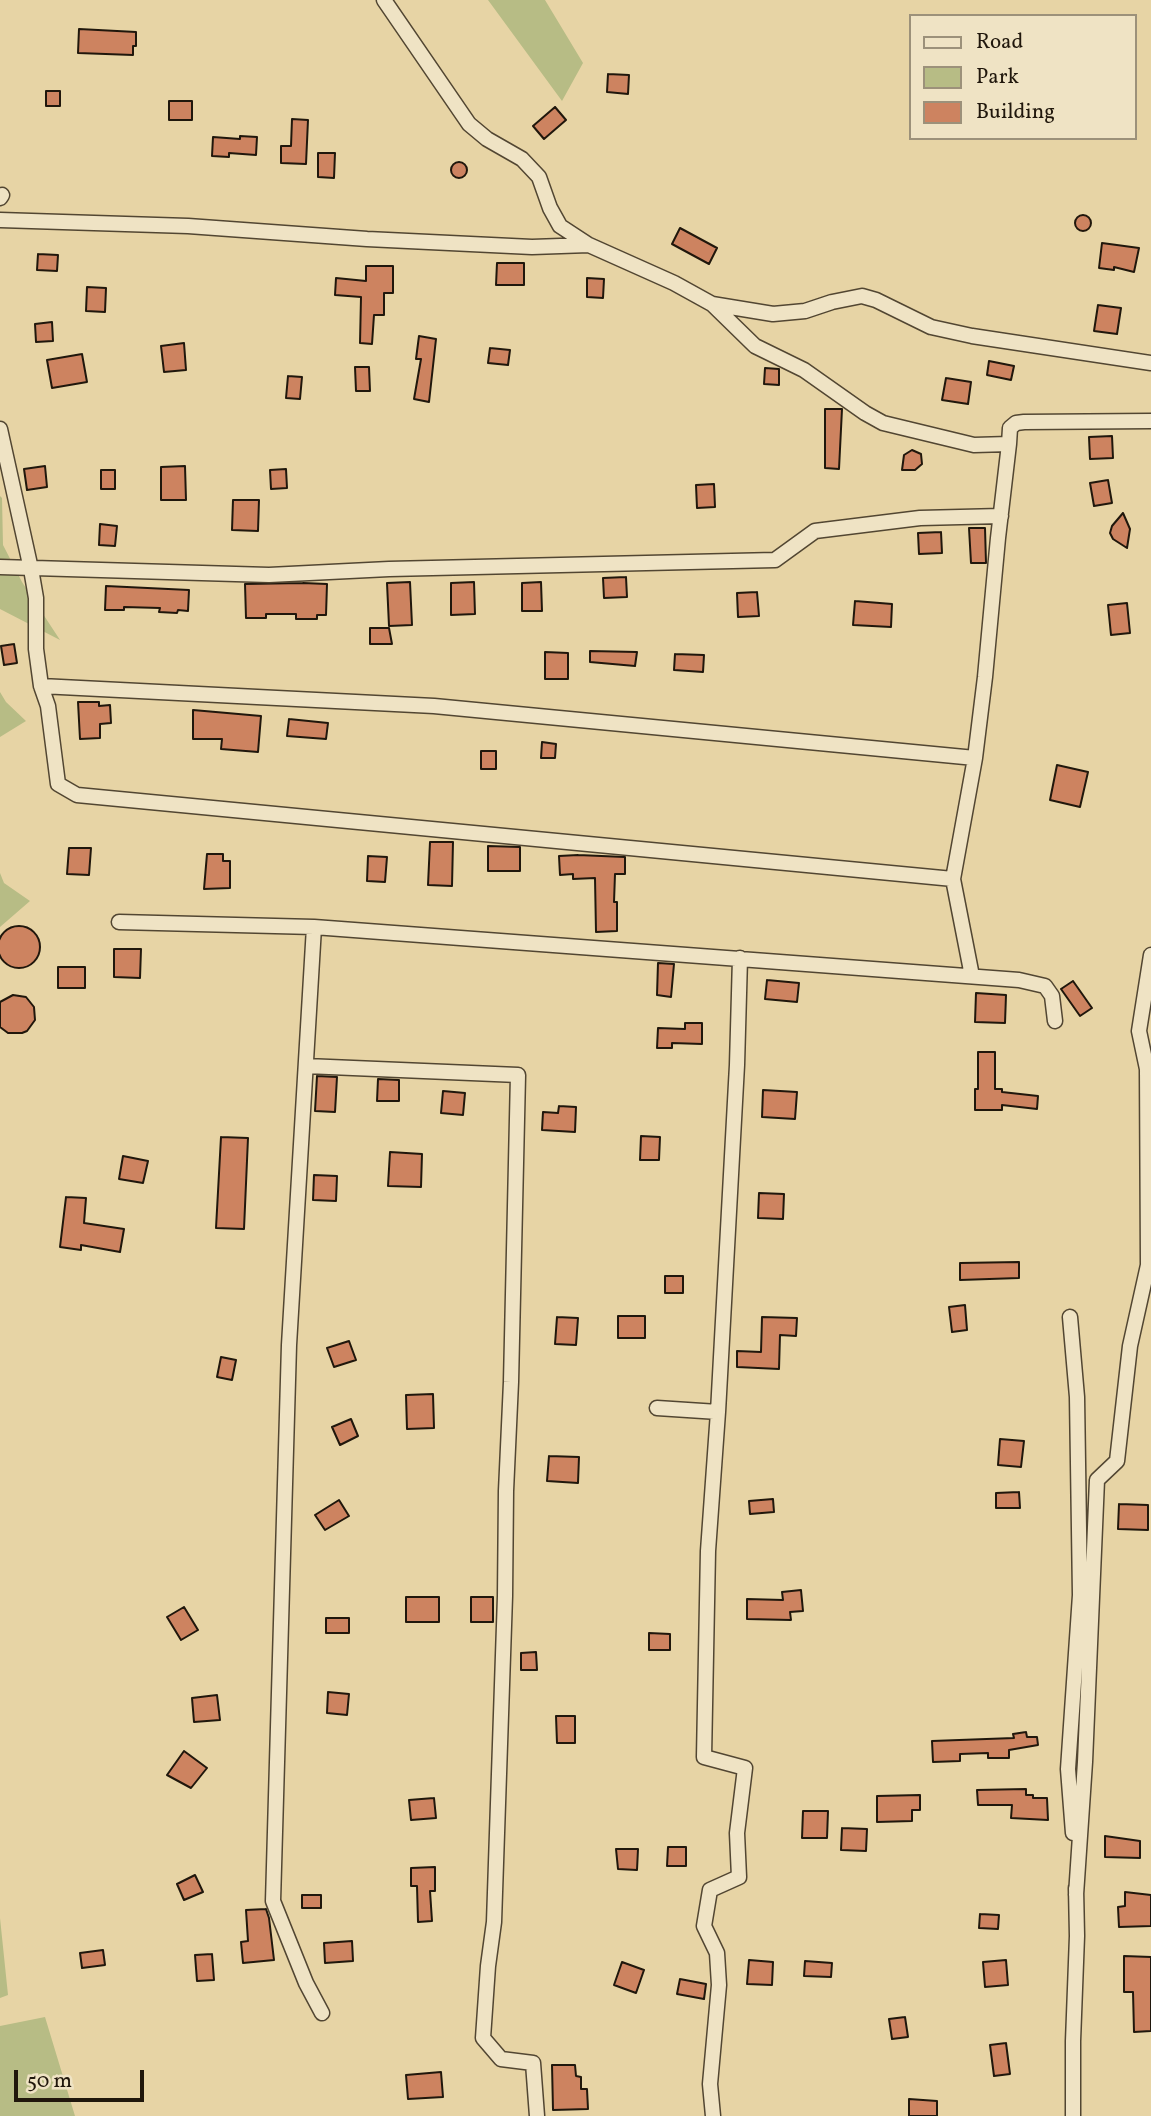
<!DOCTYPE html>
<style>
body{margin:0}
#map{position:relative;width:1151px;height:2116px;overflow:hidden;background:#e7d4a5;font-family:Vollkorn,serif}
canvas{display:block}
.legend{position:absolute;left:909px;top:14px;width:228px;height:126px;box-sizing:border-box;background:#efe3c4;border:2px solid #9c917a;margin:0;padding:9px 12px;list-style:none;font-size:21px;color:#20170c}
.legend li{display:flex;align-items:center;gap:14px;height:35px}
.legend b{width:35px;border:2px solid #9c917a}
.scale{position:absolute;left:14px;top:2070px;width:130px;height:32px;box-sizing:border-box;border:4px solid #20170c;border-top:0;padding-left:9px;font-size:21px;line-height:24px;white-space:nowrap;color:#20170c;-webkit-text-stroke:5px #efe3c4;paint-order:stroke}
</style>
<div id="map">
<canvas width="1151" height="2116"></canvas>
<ul class="legend">
<li><b style="height:9px;background:#efe3c4"></b>Road</li>
<li><b style="height:19px;background:#b7bc85"></b>Park</li>
<li><b style="height:19px;background:#cd8360"></b>Building</li>
</ul>
<div class="scale">50 m</div>
</div>
<script>
const g = document.querySelector('canvas').getContext('2d');
g.lineJoin = 'round';
function paint(path, color) { g.fillStyle = color; g.fill(path, 'evenodd'); }
const poly = rows => new Path2D(rows.map(r => 'M' + r).join(''));
function trace(path, color, width, dash) { g.strokeStyle = color; g.lineWidth = width; g.lineCap = dash ? 'butt' : 'round'; g.setLineDash(dash || []); g.stroke(path); }
const green = poly([
 [488,0,545,0,583,63,562,101],
 [0,496,2,498,3,545,22,582,60,640,0,609],
 [0,692,6,702,26,721,0,737],
 [0,873,4,883,30,901,0,927],
 [0,1918,8,1995,0,1998],
 [45,2017,75,2116,0,2116,0,2026]
]);
const building = poly([
 [79,29,136,32,136,46,133,46,133,55,78,53,79,29],
 [608,74,629,75,628,94,607,92,608,74],
 [46,91,60,91,60,106,46,106,46,91],
 [169,101,192,101,192,120,169,120,169,101],
 [555,107,566,120,544,139,533,126,555,107],
 [292,119,308,120,306,164,281,163,281,146,291,146,292,119],
 [240,136,257,137,256,155,229,153,229,157,212,156,213,137,240,139,240,136],
 [318,153,335,153,334,178,318,177,318,153],
 '451 170a8 8 0 1 1 16 0a8 8 0 1 1-16 0Z',
 '1075 223a8 8 0 1 1 16 0a8 8 0 1 1-16 0Z',
 [680,228,717,248,709,264,672,244,680,228],
 [1102,243,1139,248,1134,272,1114,267,1114,270,1099,268,1102,243],
 [38,254,58,255,57,271,37,270,38,254],
 [497,263,524,263,524,285,496,285,497,263],
 [366,266,393,266,393,293,384,293,384,315,374,315,372,344,360,343,361,297,335,295,336,278,366,281,366,266],
 [587,278,604,279,603,298,587,297,587,278],
 [87,287,106,288,105,312,86,311,87,287],
 [1098,305,1121,308,1117,334,1094,331,1098,305],
 [52,322,53,341,36,342,35,324,52,322],
 [419,336,436,339,429,402,414,399,421,359,416,359,419,336],
 [184,343,186,370,164,372,161,346,184,343],
 [490,348,510,350,508,365,488,363,490,348],
 [82,354,87,382,52,388,47,360,82,354],
 [989,361,1014,366,1011,380,987,375,989,361],
 [355,367,369,367,370,391,356,391,355,367],
 [765,368,779,369,779,385,764,384,765,368],
 [288,376,302,377,300,399,286,398,288,376],
 [946,378,971,382,968,404,942,400,946,378],
 [825,409,842,409,839,469,825,468,825,409],
 [1112,436,1113,458,1090,459,1089,437,1112,436],
 [912,450,921,454,922,464,915,470,902,470,904,455,912,450],
 [45,466,47,487,27,490,24,469,45,466],
 [185,466,186,500,161,500,161,467,185,466],
 [286,469,287,488,271,489,270,470,286,469],
 [101,470,115,470,115,489,101,489,101,470],
 [1108,480,1112,503,1094,506,1090,483,1108,480],
 [714,484,715,507,697,508,696,485,714,484],
 [233,500,259,500,258,531,232,530,233,500],
 [1123,513,1130,529,1127,548,1113,539,1110,533,1112,526,1123,513],
 [100,524,117,526,115,546,99,545,100,524],
 [969,528,985,528,986,563,971,563,969,528],
 [941,532,942,553,919,554,918,533,941,532],
 [626,577,627,597,604,598,603,578,626,577],
 [410,582,412,625,389,626,387,583,410,582],
 [474,582,475,614,451,615,451,583,474,582],
 [541,582,542,611,522,611,522,583,541,582],
 [303,583,327,584,326,615,317,615,317,619,296,619,296,614,266,614,266,618,246,618,245,584,303,583],
 [106,586,189,590,188,611,178,610,177,613,159,612,160,608,124,607,124,610,105,610,106,586],
 [757,592,759,616,738,617,737,593,757,592],
 [855,601,892,604,891,627,853,625,855,601],
 [1127,603,1130,633,1111,635,1108,605,1127,603],
 [370,628,389,628,392,644,370,644,370,628],
 [14,644,17,663,4,665,1,646,14,644],
 [590,651,637,652,635,666,590,662,590,651],
 [545,652,568,653,568,679,545,679,545,652],
 [675,654,704,655,703,672,674,670,675,654],
 [78,702,99,702,99,706,110,705,111,723,100,724,100,738,80,739,78,702],
 [193,710,261,716,258,752,221,749,222,739,193,739,193,710],
 [289,719,328,723,326,739,287,736,289,719],
 [542,742,556,744,555,758,541,758,542,742],
 [481,751,496,751,496,769,481,769,481,751],
 [1057,765,1088,772,1080,807,1050,800,1057,765],
 [430,842,453,842,452,886,428,885,430,842],
 [488,846,520,847,520,871,488,871,488,846],
 [69,848,91,848,89,875,67,874,69,848],
 [207,854,223,854,223,861,230,861,230,888,204,889,207,854],
 [578,855,625,857,625,874,615,874,614,902,617,902,617,931,596,932,595,878,573,879,573,874,560,875,559,856,578,855],
 [368,856,387,857,385,882,367,881,368,856],
 '-2 947a21 21 0 1 1 42 0a21 21 0 1 1-42 0Z',
 [114,949,141,949,140,978,114,977,114,949],
 [658,963,674,964,671,997,657,995,658,963],
 [58,967,85,967,85,988,58,988,58,967],
 [767,980,799,983,797,1002,765,999,767,980],
 [1073,981,1092,1008,1080,1016,1061,989,1073,981],
 [976,993,1006,995,1005,1023,975,1022,976,993],
 [13,995,26,997,34,1007,35,1020,27,1031,22,1033,8,1033,0,1027,0,1002,13,995],
 [685,1023,702,1023,702,1044,672,1043,672,1048,657,1048,658,1028,685,1029,685,1023],
 [978,1052,995,1052,995,1089,1002,1089,1002,1092,1038,1096,1037,1109,1002,1105,1002,1110,975,1110,975,1089,978,1089,978,1052],
 [317,1076,337,1077,335,1112,315,1111,317,1076],
 [378,1079,399,1080,399,1101,377,1101,378,1079],
 [763,1090,797,1092,795,1119,762,1117,763,1090],
 [443,1091,465,1093,463,1115,441,1113,443,1091],
 [559,1106,576,1107,575,1132,542,1130,543,1112,558,1113,559,1106],
 [641,1136,660,1137,659,1160,640,1160,641,1136],
 [221,1137,248,1138,244,1229,216,1228,221,1137],
 [390,1152,422,1154,421,1187,388,1186,390,1152],
 [123,1156,148,1161,143,1183,119,1179,123,1156],
 [314,1175,337,1176,336,1201,313,1200,314,1175],
 [759,1193,784,1194,783,1219,758,1218,759,1193],
 [66,1197,86,1198,84,1223,124,1229,120,1252,81,1245,81,1250,60,1247,66,1197],
 [1019,1262,1019,1278,960,1280,960,1263,1019,1262],
 [665,1276,683,1276,683,1293,665,1293,665,1276],
 [965,1305,967,1330,952,1332,949,1307,965,1305],
 [618,1316,645,1316,645,1338,618,1338,618,1316],
 [557,1317,578,1318,576,1345,555,1344,557,1317],
 [762,1317,797,1318,796,1336,780,1335,779,1369,737,1367,737,1351,761,1352,762,1317],
 [349,1341,356,1360,334,1367,327,1348,349,1341],
 [221,1357,236,1360,232,1380,217,1377,221,1357],
 [433,1394,434,1428,407,1429,406,1395,433,1394],
 [351,1419,358,1436,340,1445,332,1427,351,1419],
 [1000,1439,1024,1441,1021,1467,998,1465,1000,1439],
 [549,1456,579,1457,578,1483,547,1481,549,1456],
 [1019,1492,1020,1508,996,1508,996,1493,1019,1492],
 [773,1499,774,1512,750,1514,749,1501,773,1499],
 [339,1500,349,1516,325,1530,315,1515,339,1500],
 [1119,1504,1148,1505,1148,1530,1118,1529,1119,1504],
 [801,1590,803,1611,790,1612,791,1620,747,1619,747,1599,783,1600,782,1592,801,1590],
 [406,1597,439,1597,439,1622,406,1622,406,1597],
 [471,1597,493,1597,493,1622,471,1622,471,1597],
 [184,1607,198,1630,181,1640,167,1617,184,1607],
 [326,1618,349,1618,349,1633,326,1633,326,1618],
 [649,1633,670,1634,670,1650,649,1650,649,1633],
 [536,1652,537,1670,521,1670,521,1653,536,1652],
 [328,1692,349,1694,347,1715,327,1713,328,1692],
 [217,1695,220,1720,194,1722,192,1698,217,1695],
 [556,1716,575,1716,575,1743,557,1743,556,1716],
 [1026,1732,1027,1737,1037,1737,1038,1745,1009,1750,1009,1758,988,1758,988,1753,960,1754,960,1761,933,1762,932,1741,1014,1738,1013,1734,1026,1732],
 [184,1751,207,1768,191,1788,167,1775,184,1751],
 [1026,1789,1026,1795,1033,1795,1033,1798,1047,1798,1048,1820,1011,1818,1012,1805,978,1805,977,1790,1026,1789],
 [920,1795,920,1810,912,1810,912,1821,877,1822,877,1796,920,1795],
 [434,1798,436,1818,411,1820,409,1800,434,1798],
 [803,1811,828,1811,827,1838,802,1838,803,1811],
 [842,1828,867,1829,866,1851,841,1850,842,1828],
 [1105,1836,1140,1841,1140,1858,1105,1857,1105,1836],
 [668,1847,686,1847,686,1866,667,1866,668,1847],
 [616,1849,638,1849,637,1870,618,1869,616,1849],
 [435,1867,435,1891,430,1891,432,1921,418,1922,417,1886,411,1886,411,1868,435,1867],
 [195,1875,203,1892,184,1900,177,1884,195,1875],
 [1125,1892,1151,1895,1151,1926,1119,1927,1118,1907,1125,1906,1125,1892],
 [302,1895,321,1895,321,1908,302,1908,302,1895],
 [266,1909,269,1918,274,1960,243,1963,241,1942,248,1941,246,1910,266,1909],
 [980,1914,999,1915,998,1929,979,1928,980,1914],
 [352,1941,353,1961,325,1963,324,1943,352,1941],
 [103,1950,105,1965,82,1968,80,1953,103,1950],
 [212,1954,214,1980,197,1981,195,1955,212,1954],
 [1124,1956,1151,1957,1151,2031,1134,2032,1133,1992,1124,1992,1124,1956],
 [749,1960,773,1962,772,1985,747,1984,749,1960],
 [1006,1960,1008,1985,985,1987,983,1962,1006,1960],
 [805,1961,832,1963,831,1977,804,1976,805,1961],
 [622,1962,644,1970,636,1993,614,1985,622,1962],
 [680,1979,706,1984,704,1999,677,1994,680,1979],
 [905,2017,908,2037,892,2039,889,2019,905,2017],
 [1006,2043,1010,2074,994,2076,990,2045,1006,2043],
 [552,2065,575,2065,576,2076,581,2077,581,2089,587,2089,588,2109,553,2110,552,2065],
 [441,2072,443,2097,408,2099,406,2075,441,2072],
 [909,2099,937,2101,937,2116,909,2116,909,2099]
]);
const minor = poly([
 [384,0,469,124,487,139,522,159,539,177,550,208,560,226,589,245],
 [0,198,2,195],
 [0,220,188,226,367,239,532,247,589,245,674,283,712,304,755,346,804,370,865,413,883,423,974,445,1009,444,1010,428,1016,423,1024,422,1151,421],
 [712,304,773,314,805,311,832,302,862,296,876,300,931,327,972,336,1151,363],
 [0,429,31,569,36,598,36,649,41,686,48,706,58,784,77,795,953,879],
 [0,567,269,575,389,569,775,560,815,531,920,518,1001,516],
 [41,686,434,706,975,758],
 [119,922,314,927,1019,980,1045,986,1052,996,1055,1021],
 [314,927,289,1345,273,1901,306,1983,322,2013],
 [972,976,953,879,975,758,985,677,998,538,1009,444],
 [306,1066,518,1075,511,1382,506,1491,505,1596,494,1922,488,1966,483,2038,501,2059,533,2063,537,2116],
 [1070,1317,1077,1397,1080,1595,1068,1769,1073,1833],
 [657,1408,718,1412,737,1065,740,958],
 [1076,1895,1085,1762,1097,1480,1117,1461,1130,1346,1148,1265,1147,1069,1139,1031,1151,955],
 [713,2116,710,2084,719,1985,717,1953,704,1926,710,1890,739,1877,737,1833,745,1768,704,1757,708,1551,718,1412],
 [1073,2116,1073,2041,1077,1936,1076,1888]
]);
paint(green, '#b7bc85');
paint(building, '#cd8360');
trace(building, '#20170c', 2);
trace(minor, '#524632', 17);
trace(minor, '#efe3c4', 14);
</script>
